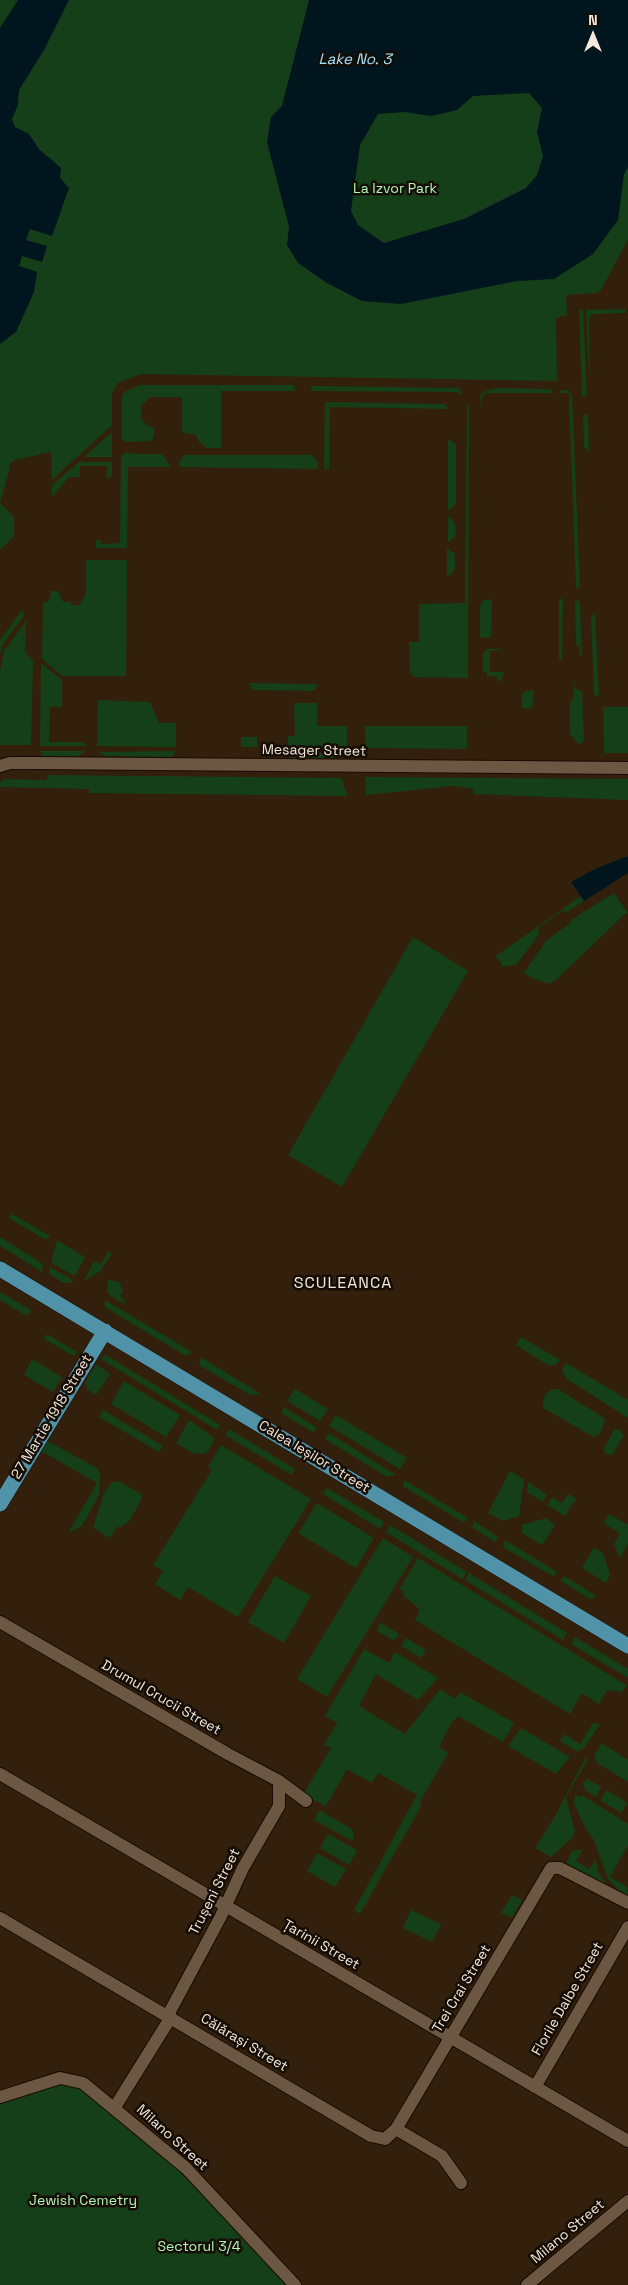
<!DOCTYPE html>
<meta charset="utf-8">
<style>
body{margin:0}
#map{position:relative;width:628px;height:2285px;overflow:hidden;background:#32200c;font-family:"Space Grotesk",sans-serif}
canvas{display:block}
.north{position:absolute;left:568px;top:10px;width:50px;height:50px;-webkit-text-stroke:4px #140c05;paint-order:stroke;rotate:0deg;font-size:14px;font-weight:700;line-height:20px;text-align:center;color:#f4e8dc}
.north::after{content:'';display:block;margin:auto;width:18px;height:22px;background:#f4e8dc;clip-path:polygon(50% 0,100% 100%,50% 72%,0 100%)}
</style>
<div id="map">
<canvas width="628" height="2285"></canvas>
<div class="north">N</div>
</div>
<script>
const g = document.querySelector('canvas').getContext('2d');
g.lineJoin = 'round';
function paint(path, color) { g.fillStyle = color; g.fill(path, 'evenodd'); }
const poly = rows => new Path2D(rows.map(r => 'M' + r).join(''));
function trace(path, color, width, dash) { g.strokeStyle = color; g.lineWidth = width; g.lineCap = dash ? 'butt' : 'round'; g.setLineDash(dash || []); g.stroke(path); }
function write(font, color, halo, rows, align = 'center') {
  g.font = font + ' "Space Grotesk",sans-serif'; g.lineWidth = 5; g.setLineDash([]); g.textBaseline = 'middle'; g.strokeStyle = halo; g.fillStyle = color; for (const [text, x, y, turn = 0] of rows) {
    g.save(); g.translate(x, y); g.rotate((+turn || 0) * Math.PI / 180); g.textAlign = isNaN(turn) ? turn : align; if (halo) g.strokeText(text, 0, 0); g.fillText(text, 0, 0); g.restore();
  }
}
const green = poly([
 [0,0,628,0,628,239,601,290,597,293,566,295,567,315,556,318,557,381,141,374,118,383,112,393,112,425,52,480,51,452,15,460,8,465,10,467,0,503,14,517,14,536,0,550],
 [583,309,587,396,582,396,579,310],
 [626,309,626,313,593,314,589,317,590,394,586,310],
 [140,385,293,385,296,391,221,391,221,448,207,448,199,442,195,434,187,434,182,431,182,397,150,397,141,406,141,419,149,427,154,427,154,437,150,441,126,442,122,439,122,396,124,392],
 [313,386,458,388,462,391,460,395,457,392,310,391],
 [496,388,550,389,554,393,485,393,482,397,481,408,480,396,483,392],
 [561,390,568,390,572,395,580,587,576,588,569,396,569,393,560,393],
 [325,402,444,404,449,409,330,407,329,469,324,469],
 [469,403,468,678,413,677,410,672,409,642,419,642,419,604,465,603,467,406],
 [588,414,589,452,584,448,583,415],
 [112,432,112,457,84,457],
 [448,439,456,444,456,501,455,505,448,511],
 [127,452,135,454,162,454,171,467,128,467,127,548,96,548,96,540,101,540,101,544,120,543,121,456],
 [184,455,312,455,318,462,318,469,179,467,180,460],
 [79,462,112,462,112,476,107,479,107,466,80,466,80,477,69,477,52,497,52,485],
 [448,516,452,519,456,528,455,537,448,542],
 [447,548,455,554,455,568,452,574,447,576],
 [86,560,127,560,126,676,62,676,42,659,43,601,47,602,51,596,50,591,58,591,63,602,71,602,71,605,79,605,86,594],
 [489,599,492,600,491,637,480,638,480,606,482,601],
 [559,599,563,599,562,660,559,660],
 [577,600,580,602,582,656,580,656,579,645,576,645,575,603],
 [21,611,25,614,2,645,0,655,0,640],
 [595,613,599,697,594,694,591,617],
 [29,617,26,624,25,652,33,661,31,745,0,745,0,671,4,651],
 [487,649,501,649,501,650,490,651,490,672,504,672,501,681,497,681,497,676,487,677,487,672,483,672,483,654],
 [41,663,62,680,62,707,50,707,49,742,84,742,87,746,40,746],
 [574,677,575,688,582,692,584,740,579,745,570,734,570,701,573,700],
 [248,683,317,684,316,689,313,691,256,690,252,689],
 [534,690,532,708,522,708,522,695,525,691],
 [98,700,150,702,159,723,176,723,176,747,97,746],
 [294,703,317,703,317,726,347,726,347,748,288,747,288,736,295,736],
 [603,707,628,707,628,753,604,753],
 [365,726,467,726,467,749,365,748],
 [241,737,257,737,257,747,241,747],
 [40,751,86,751,78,756,42,756],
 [176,751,172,757,105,756,99,752],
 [288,752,346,753,339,758,292,758],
 [49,775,341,778,348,796,89,793,89,789,0,787,0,783,4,779,46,780],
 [365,777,628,779,628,800,474,794,473,789,453,786,366,795],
 [614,893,627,912,559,977,550,984,532,978,524,973,546,941,571,922,571,920],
 [581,896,584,901,565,913,563,910,537,929,540,933,517,964,503,967,496,956],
 [413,937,468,971,342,1187,288,1155],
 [12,1214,50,1236,48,1239,44,1239,9,1218],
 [0,1237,43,1264,42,1272,0,1246],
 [57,1240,85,1257,75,1276,51,1263],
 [108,1251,112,1254,99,1272,84,1281,94,1261,101,1264],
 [50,1267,73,1280,72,1283,63,1283,49,1274],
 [108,1280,119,1282,123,1291,120,1296,124,1299,125,1305,107,1293],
 [0,1292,31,1310,27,1316,0,1300],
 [105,1300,192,1352,186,1356,105,1307],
 [47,1334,77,1352,74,1356,44,1339],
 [521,1337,560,1360,556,1365,548,1365,516,1345],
 [106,1355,220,1425,217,1430,101,1359],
 [201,1357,261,1394,250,1395,199,1365],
 [32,1359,62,1377,53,1392,24,1375],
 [566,1363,628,1400,628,1418,567,1379,562,1371],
 [96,1364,110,1374,96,1395,87,1389,85,1383],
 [124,1381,180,1415,166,1437,111,1404],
 [295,1389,328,1409,320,1421,287,1401],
 [552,1389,558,1389,604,1418,605,1421,600,1434,594,1437,543,1408,544,1396],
 [284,1407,317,1428,314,1433,281,1413],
 [103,1410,163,1446,159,1452,99,1417],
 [336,1415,407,1458,400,1469,329,1426],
 [189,1420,213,1437,213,1444,206,1453,195,1454,176,1443],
 [229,1429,295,1469,292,1475,225,1435],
 [619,1429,624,1435,612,1455,606,1454,603,1450,614,1430],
 [329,1433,396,1475,387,1477,325,1439],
 [47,1441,90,1464,98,1469,100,1474,99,1495,82,1526,68,1533,97,1483,41,1451],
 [221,1445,311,1499,238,1617,188,1587,180,1600,155,1584,163,1571,153,1565,212,1470,208,1467],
 [510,1471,524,1479,519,1516,503,1521,488,1513],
 [404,1480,468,1518,466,1521,463,1522,403,1486],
 [118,1481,141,1494,141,1500,130,1520,120,1528,117,1526,110,1538,93,1528,104,1493,111,1483],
 [528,1482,547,1495,543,1502,527,1492],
 [327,1488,384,1522,380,1529,323,1494],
 [568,1494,576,1498,565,1516,547,1505,552,1497,562,1503],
 [317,1503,374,1538,356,1568,298,1533],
 [609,1514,628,1525,628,1543,620,1558,614,1544,620,1534,604,1523],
 [546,1518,555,1525,542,1545,522,1533,522,1525],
 [474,1521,498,1537,495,1542,472,1527],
 [390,1525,467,1572,462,1579,386,1532],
 [383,1538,413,1557,327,1697,297,1679],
 [505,1540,557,1572,554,1577,503,1547],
 [594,1547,604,1554,610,1575,606,1583,582,1568],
 [418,1558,626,1685,622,1692,607,1690,599,1704,582,1693,570,1714,415,1620,420,1610,403,1595,404,1591,399,1590],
 [469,1573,567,1633,563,1640,465,1580],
 [275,1576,311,1596,284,1643,248,1622],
 [564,1576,595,1595,592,1600,561,1581],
 [380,1622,399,1634,394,1641,377,1631],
 [575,1637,628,1669,628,1678,571,1644],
 [406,1638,426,1650,421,1658,401,1646],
 [364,1649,389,1663,395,1652,438,1678,418,1700,376,1674,359,1706,405,1734,440,1689,455,1699,460,1692,514,1723,503,1742,458,1716,452,1722,439,1747,448,1753,419,1803,422,1805,360,1914,354,1910,417,1795,378,1773,372,1783,347,1769,326,1806,303,1795,331,1748,324,1745,337,1723,325,1716],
 [593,1723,600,1724,585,1747,578,1752,560,1741,564,1734,580,1744],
 [521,1728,570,1757,556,1774,508,1746],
 [602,1743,628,1760,628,1782,597,1763,594,1755],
 [586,1757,588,1759,566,1797,575,1832,571,1839,551,1857,535,1848,555,1816],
 [587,1779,601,1787,596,1797,585,1790,583,1784],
 [607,1790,627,1803,621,1813,600,1800],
 [575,1794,581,1797,582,1795,628,1824,628,1845,610,1877,627,1887,628,1896,620,1891,608,1879,594,1840,585,1828,574,1803],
 [319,1810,352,1829,354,1837,352,1841,314,1820],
 [328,1834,357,1850,349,1865,320,1848],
 [583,1849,576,1861,589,1869,596,1859,598,1872,608,1886,569,1866,567,1862,572,1851],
 [317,1853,346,1869,335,1887,307,1871],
 [512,1895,522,1900,512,1918,501,1913],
 [411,1910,441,1924,432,1942,403,1928],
 [63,2084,78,2087,190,2178,288,2285,0,2285,0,2101]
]);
const water = poly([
 [18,0,69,0,44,50,19,90,18,105,12,119,15,127,29,134,39,149,61,168,60,178,69,188,52,236,30,229,26,240,47,246,42,262,22,256,19,266,37,272,34,292,16,332,0,344,0,28],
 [309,0,628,0,628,167,624,174,618,220,593,254,554,279,517,281,401,304,362,301,327,283,298,263,287,245,289,227,267,142,271,117,282,106],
 [529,93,542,108,537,132,543,156,537,175,526,188,464,219,384,243,358,225,351,211,360,145,378,114,404,112,431,116,457,110,473,96],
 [628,856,628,873,584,901,571,882,595,869]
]);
const minor = poly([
 [0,766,10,763,35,763,628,768],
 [0,1622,228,1754,279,1781,306,1801],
 [0,1774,628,2141],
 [0,1918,371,2136,385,2139,396,2129,442,2156,461,2183],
 [168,2015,220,1918,243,1868,279,1806,279,1781],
 [535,2087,628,1927],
 [0,2097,60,2078,83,2083,186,2168,295,2285],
 [115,2107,171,2017],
 [396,2129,551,1868,560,1868,628,1903],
 [527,2285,628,2201]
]);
const major = poly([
 [0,1269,628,1646],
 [0,1504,105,1331]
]);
const parkNames = [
 ["La Izvor Park",395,189],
 ["Jewish Cemetry",83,2201],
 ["Sectorul 3/4",199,2247]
];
const streetNames = [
 ["Mesager Street",314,751,1],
 ["27 Martie 1918 Street",52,1417,-59],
 ["Calea Ieșilor Street",314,1457,31],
 ["Drumul Crucii Street",161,1698,30],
 ["Trușeni Street",215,1892,-63],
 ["Țarinii Street",321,1945,30],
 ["Trei Crai Street",462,1989,-59],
 ["Florile Dalbe Street",568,1999,-60],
 ["Călărași Street",244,2043,31],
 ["Milano Street",172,2138,42],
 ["Milano Street",568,2232,-40]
];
const waterNames = [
 ["Lake No. 3",355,60]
];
const quarterNames = [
 ["SCULEANCA",343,1284]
];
paint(green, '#153f19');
paint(water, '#00151d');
trace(minor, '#190900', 14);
trace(major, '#190900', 16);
trace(minor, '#6c5742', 12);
trace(major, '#5092a8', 15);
write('14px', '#b0f9b2', '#140c05', parkNames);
write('14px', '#f4e8dc', '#140c05', streetNames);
write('italic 15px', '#a2e1f9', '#140c05', waterNames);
g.letterSpacing = '1px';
write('16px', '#f4e8dc', '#140c05', quarterNames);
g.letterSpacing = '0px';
</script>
